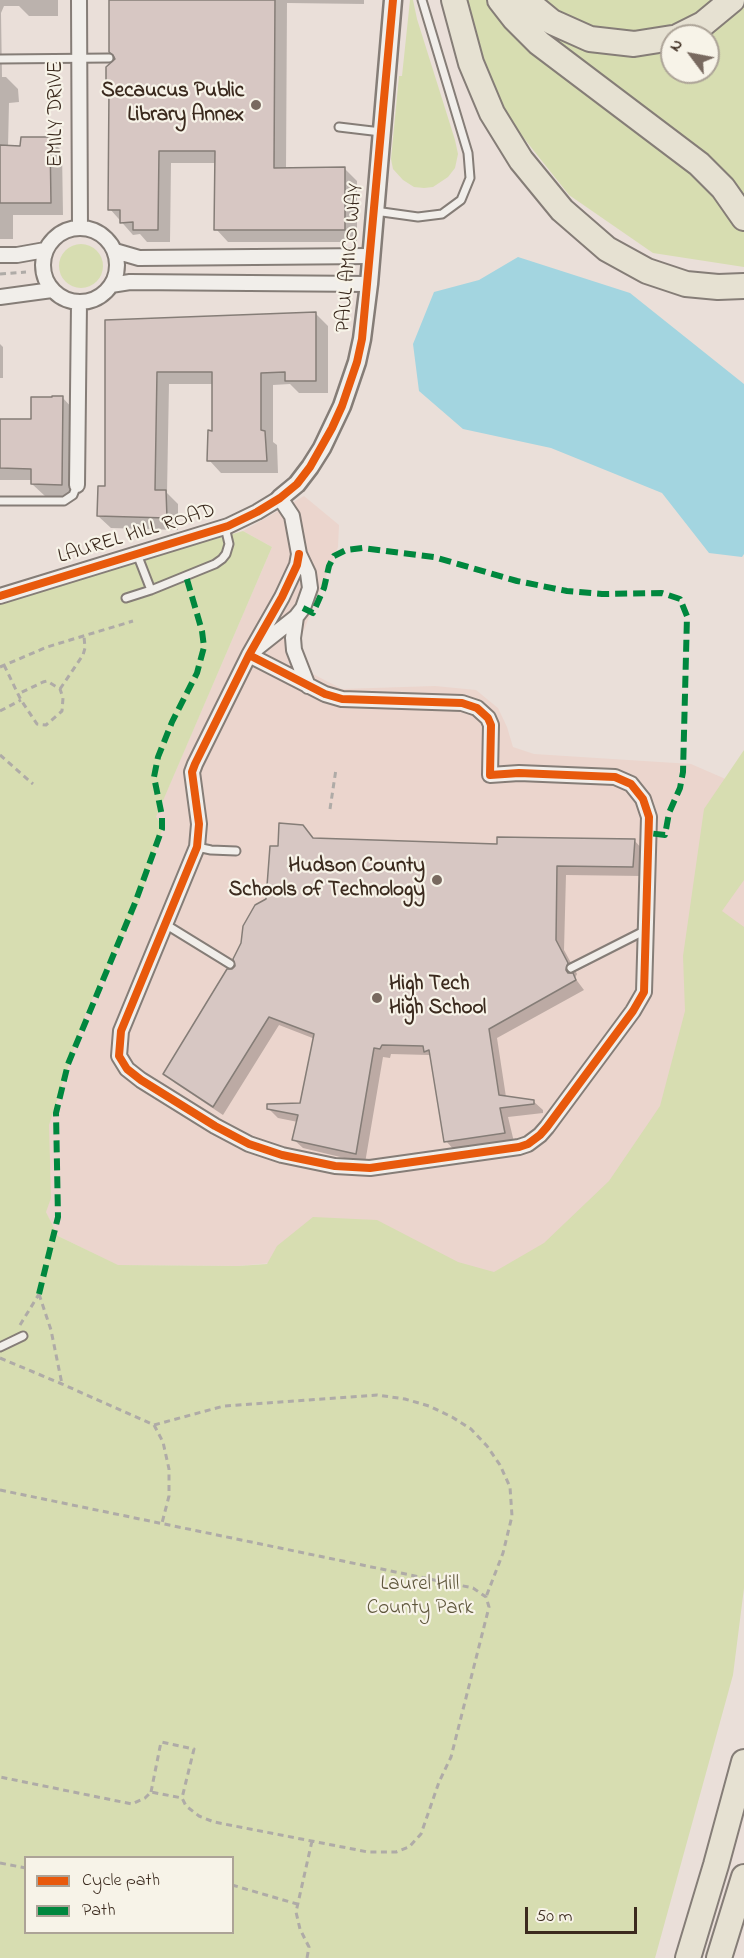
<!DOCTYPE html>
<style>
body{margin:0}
#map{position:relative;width:744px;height:1958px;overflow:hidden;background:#eadfd9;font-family:"Indie Flower",sans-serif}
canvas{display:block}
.legend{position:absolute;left:24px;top:1856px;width:210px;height:78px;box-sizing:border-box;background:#f7f3e8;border:2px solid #aca397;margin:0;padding:8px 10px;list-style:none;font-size:18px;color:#3b2a1e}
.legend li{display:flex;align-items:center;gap:12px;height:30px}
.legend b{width:30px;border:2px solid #aca397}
.north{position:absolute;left:660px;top:24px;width:60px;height:60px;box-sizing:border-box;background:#f7f3e8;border:2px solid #aca397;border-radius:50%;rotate:302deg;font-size:16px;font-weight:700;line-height:24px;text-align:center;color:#3b2a1e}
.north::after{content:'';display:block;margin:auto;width:21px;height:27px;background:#78695f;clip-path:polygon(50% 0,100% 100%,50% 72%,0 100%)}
.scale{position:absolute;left:525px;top:1907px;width:112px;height:27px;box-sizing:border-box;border:3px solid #3b2a1e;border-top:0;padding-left:8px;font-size:18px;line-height:21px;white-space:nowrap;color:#3b2a1e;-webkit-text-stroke:4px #f7f3e8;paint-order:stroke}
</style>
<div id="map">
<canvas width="744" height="1958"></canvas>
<ul class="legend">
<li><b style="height:8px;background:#e8590c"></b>Cycle path</li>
<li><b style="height:8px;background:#00873e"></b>Path</li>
</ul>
<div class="north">N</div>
<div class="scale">50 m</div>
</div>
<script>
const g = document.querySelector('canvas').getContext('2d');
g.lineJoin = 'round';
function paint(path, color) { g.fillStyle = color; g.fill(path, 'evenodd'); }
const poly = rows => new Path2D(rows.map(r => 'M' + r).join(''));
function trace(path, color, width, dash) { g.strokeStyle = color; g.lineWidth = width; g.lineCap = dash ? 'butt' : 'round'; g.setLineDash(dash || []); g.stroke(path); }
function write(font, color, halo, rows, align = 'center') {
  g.font = font + ' "Indie Flower",sans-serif'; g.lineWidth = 4.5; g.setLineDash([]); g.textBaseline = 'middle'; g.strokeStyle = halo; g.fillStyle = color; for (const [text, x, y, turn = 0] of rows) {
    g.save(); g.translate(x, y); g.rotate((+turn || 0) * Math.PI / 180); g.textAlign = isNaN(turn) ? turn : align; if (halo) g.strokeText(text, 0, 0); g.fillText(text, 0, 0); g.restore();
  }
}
const built = poly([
 [304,496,339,525,338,547,299,642,313,674,342,689,435,686,476,690,498,708,507,727,513,747,534,754,691,764,744,787,744,1298,392,1279,317,1259,238,1266,117,1265,58,1236,40,1201,39,1108,89,972,272,547,243,531]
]);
const green = poly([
 [410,0,413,0,417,19,455,140,458,154,455,168,448,177,433,187,424,188,414,187,403,180,393,169,391,159,399,76,402,76],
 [465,0,744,0,744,267,653,253,569,195,503,112,477,56],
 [672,36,708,36,708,72,672,72],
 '59 266a22 22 0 1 1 44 0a22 22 0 1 1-44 0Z',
 [243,531,272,547,156,817,163,827,137,908,86,1012,49,1125,51,1198,46,1212,58,1236,118,1265,238,1266,267,1264,277,1246,313,1217,377,1220,458,1262,494,1272,544,1243,609,1181,660,1106,685,1011,683,956,704,809,744,750,744,880,722,911,744,927,744,1588,733,1675,655,1958,0,1958,0,601],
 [26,1858,232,1858,232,1932,26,1932]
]);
const water = poly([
 [518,257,630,293,744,384,744,554,742,557,709,553,662,493,551,448,463,429,419,391,413,344,434,292,479,280]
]);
const shadow = poly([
 [0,0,58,0,58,16,29,16,19,6,4,6,1,13,2,77,6,77,18,89,19,102,9,103,8,147,22,147,50,139,62,151,63,215,13,215,13,239,0,239],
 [110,0,364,0,364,4,287,3,286,169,345,169,357,181,357,242,228,242,216,229,216,163,171,163,170,242,147,242,140,234,133,235,110,209,110,91,108,88,116,59],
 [316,314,328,326,328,393,299,393,290,384,273,385,273,442,277,445,278,473,221,473,209,460,214,433,213,384,169,384,167,493,178,504,178,530,111,528,98,516,107,487,107,322],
 [0,344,3,347,3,378,0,378],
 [62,397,74,410,74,497,45,496,32,484,32,480,0,480,0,420,33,420],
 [302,827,314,839,499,845,634,840,643,850,642,876,566,875,564,950,577,974,575,978,584,990,497,1038,506,1097,533,1101,543,1110,543,1113,508,1117,514,1142,455,1151,446,1141,432,1057,429,1055,391,1054,390,1058,383,1057,365,1163,303,1148,293,1139,298,1122,278,1118,268,1108,301,1104,315,1039,279,1025,223,1115,175,1083,165,1074,237,967,268,900,279,847]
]);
const building = poly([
 [109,0,275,0,274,168,345,167,345,230,214,230,215,151,159,151,158,230,133,230,133,222,120,223,120,210,108,210,109,89,106,89,106,67,115,59,113,55,109,52,109,0],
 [21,137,50,137,51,203,0,203,0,145,20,146,21,137],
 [316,312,316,381,285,381,285,372,261,373,261,430,265,431,267,461,207,461,208,430,212,431,212,372,157,372,155,490,166,490,167,518,97,516,98,486,105,486,105,320,316,312],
 [52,396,63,396,62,485,31,484,31,469,0,468,0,419,31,419,31,397,52,397,52,396],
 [279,823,303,825,313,838,497,844,497,837,635,839,633,867,557,866,556,940,568,963,566,970,568,973,573,973,576,980,489,1029,499,1095,534,1100,534,1104,500,1108,505,1133,444,1142,429,1050,424,1052,423,1046,382,1045,380,1049,374,1048,356,1154,292,1140,298,1115,267,1109,267,1104,300,1103,314,1034,269,1017,213,1107,163,1074,227,969,232,969,235,966,233,959,241,943,243,926,255,905,266,899,270,846,278,846,279,823]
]);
const path = poly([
 [0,274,26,272],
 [4,665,18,694,21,700,37,724,46,725,62,711,63,698,60,689,47,681,43,682,18,694],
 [0,667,47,647,133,621],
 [60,689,83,655,85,648,84,636],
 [0,711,21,700],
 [0,755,33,784],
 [330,809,336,769],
 [39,1294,51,1330,62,1384],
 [20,1325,39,1294],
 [0,1358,62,1384,154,1425,224,1406,377,1395,405,1399,429,1406,452,1417,471,1429,487,1446,500,1465,510,1487,512,1516,503,1553,486,1597],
 [154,1425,163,1442,169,1469,169,1496,162,1523],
 [0,1490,473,1588,486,1597,489,1607,451,1757,439,1782,421,1834,409,1847,396,1852,368,1852,214,1822,199,1816,186,1806,182,1798,151,1792,145,1798,132,1804,0,1777],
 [151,1792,161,1742,194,1749,182,1798],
 [0,1863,26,1868],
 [232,1885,297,1904],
 [307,1958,309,1947,300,1929,296,1912,312,1841]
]);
const service = poly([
 [0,59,109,58],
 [339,127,381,132],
 [375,211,418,217,442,214,461,200,470,178,468,153,422,0],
 [0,501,64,501,73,495,77,485],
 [137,554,151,590,215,564,222,559,226,554,229,544,225,527],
 [126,598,151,590],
 [197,847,211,850,236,851],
 [165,924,230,964],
 [571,968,646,930],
 [0,1347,23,1336]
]);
const minor = poly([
 [79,0,80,228],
 '43 265a37 37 0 1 1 74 0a37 37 0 1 1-74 0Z',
 [115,251,139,258,370,256],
 [0,255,17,255,45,250],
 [111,285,130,282,369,284],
 [0,297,52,290],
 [77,485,79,303],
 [0,596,228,526,257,512,280,498,292,516,299,554,308,573,310,588,303,608,296,617,257,648],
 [296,617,293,638,294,650,308,686],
 [249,655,325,694,342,699,462,703,477,708,488,718,491,725,490,775,519,773,615,777,631,784,643,799,649,817,644,992,633,1011,547,1127,540,1135,528,1144,519,1147,370,1168,335,1166,282,1155,249,1144,215,1126,141,1080,127,1069,119,1056,121,1031,197,847,199,824,192,772,195,764,249,655,282,597,297,565,299,554]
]);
const tertiary = poly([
 [280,498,297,484,310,467,322,448,342,406,357,362,362,339,369,284,393,0]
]);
const motorway = poly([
 [454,0,471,63,492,113,521,160,562,210,607,249,647,271,686,284,718,287,744,286],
 [500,0,514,18,539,43,699,164,723,188,744,218],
 [525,0,552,22,590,39,634,44,672,38],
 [679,36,703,24,732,0],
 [688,1958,716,1865,744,1762],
 [719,1958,744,1877]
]);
const quiet = poly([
 [303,608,313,613,324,588,329,566,334,556,346,550,363,548,434,557,517,581,567,591,602,594,662,593,680,599,687,616,683,772,680,788,669,813,665,835,648,833],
 [39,1294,58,1217,56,1113,68,1064,135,903,162,829,162,816,154,777,158,757,172,722,197,673,204,647,202,631,186,576]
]);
const cycleway = poly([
 [0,596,228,526,257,512,280,498,297,484,310,467,332,428,342,406,357,362,362,339,393,0],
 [249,655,325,694,342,699,462,703,477,708,488,718,491,725,490,775,519,773,615,777,631,784,643,799,649,817,644,992,633,1011,547,1127,540,1135,528,1144,519,1147,370,1168,335,1166,282,1155,249,1144,215,1126,141,1080,127,1069,119,1056,121,1031,197,847,199,824,192,772,195,764,249,655,282,597,297,565,299,554]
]);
const markers = [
 [256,105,6,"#78695f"],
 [437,880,6,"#78695f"],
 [377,998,6,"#78695f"]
];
const poiNames = [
 ["Secaucus Public",244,93],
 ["Library Annex",244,117],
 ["Hudson County",425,868],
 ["Schools of Technology",425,892],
 ["High Tech",389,986,"left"],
 ["High School",389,1010,"left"]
];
const streetNames = [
 ["EMILY DRIVE",58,114,-90],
 ["PAUL AMICO WAY",351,258,-85],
 ["LAUREL HILL ROAD",137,535,-17]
];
const parkNames = [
 ["Laurel Hill",420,1586],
 ["County Park",420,1610]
];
paint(built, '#ebd5cd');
paint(green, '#d7ddb1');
paint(water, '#a3d5e0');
paint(shadow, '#0003');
paint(building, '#d7c7c3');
trace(building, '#857d77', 1.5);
trace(service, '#857d77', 11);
trace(minor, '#857d77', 18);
trace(tertiary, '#857d77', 21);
trace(motorway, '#857d77', 28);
trace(path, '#afaba7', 3, [6, 4.5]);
trace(service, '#f1eeea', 7);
trace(minor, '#f1eeea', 14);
trace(tertiary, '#f1eeea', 16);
trace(motorway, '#e6e1d2', 24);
trace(quiet, '#00873e', 6, [12, 6]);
trace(cycleway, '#e8590c', 8);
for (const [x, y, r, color] of markers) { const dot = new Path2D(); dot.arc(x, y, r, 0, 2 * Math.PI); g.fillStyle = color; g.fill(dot); trace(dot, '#f7f3e8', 2); }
write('bold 21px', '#3b2a1e', '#f7f3e8', poiNames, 'right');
write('21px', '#3b2a1e', '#f7f3e8', streetNames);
write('21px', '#5e563b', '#f7f3e8', parkNames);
</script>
